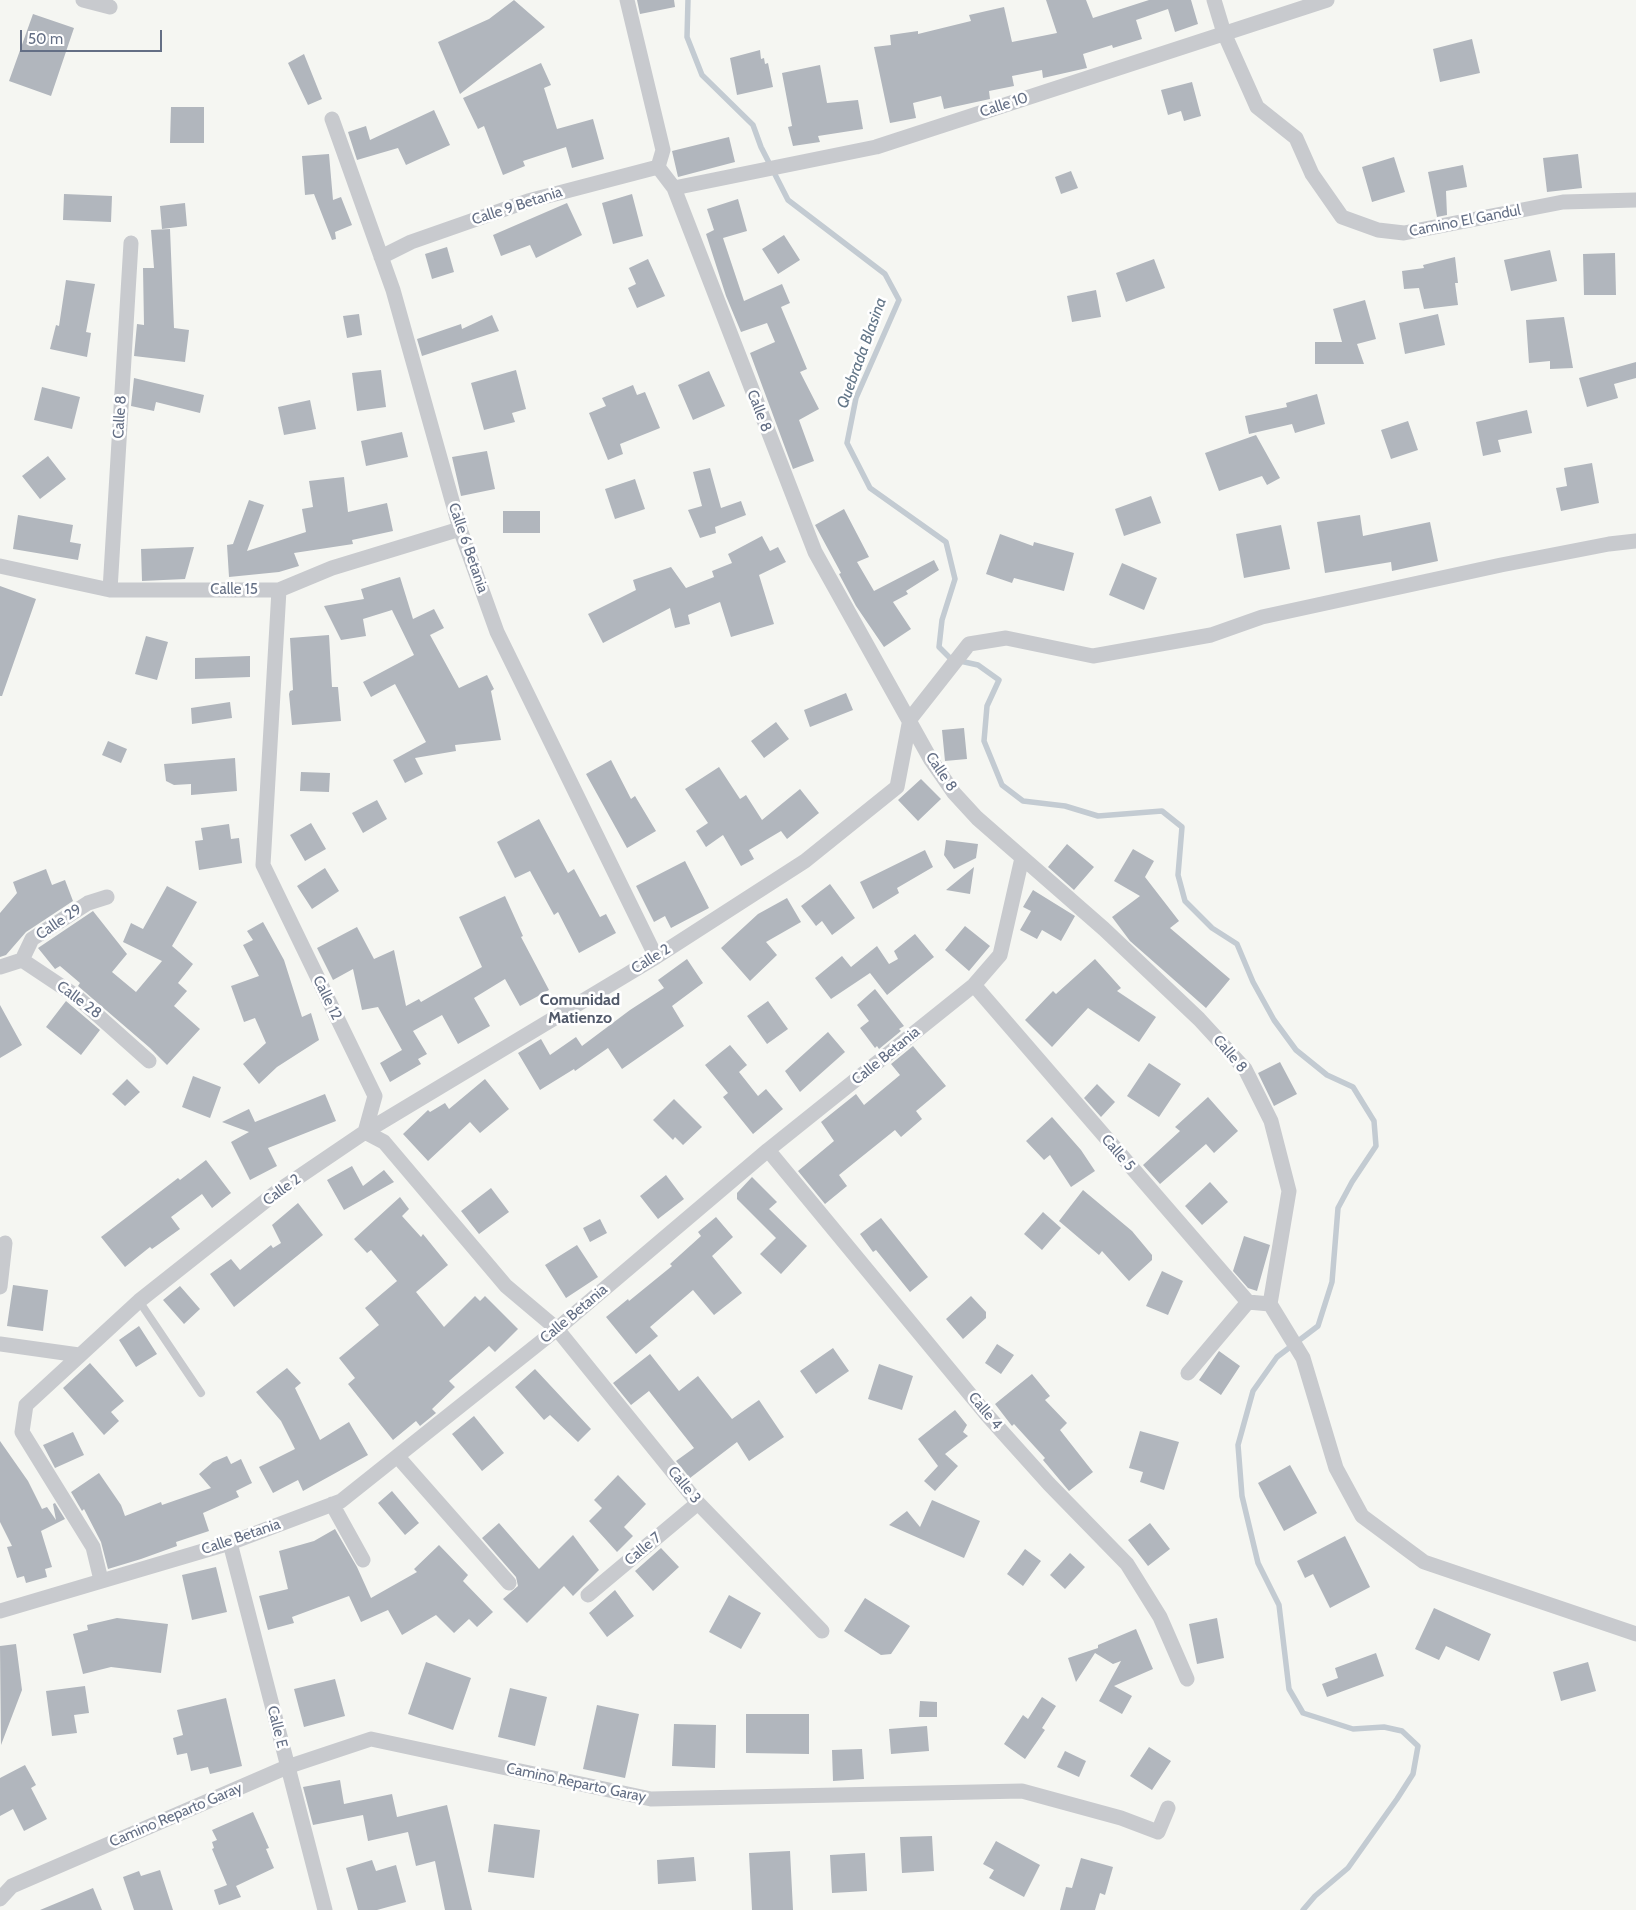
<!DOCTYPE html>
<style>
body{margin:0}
#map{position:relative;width:1636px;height:1910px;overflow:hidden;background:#f5f6f2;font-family:Cabin,sans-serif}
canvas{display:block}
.scale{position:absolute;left:20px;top:30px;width:142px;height:22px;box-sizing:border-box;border:2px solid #646f85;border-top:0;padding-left:6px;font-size:15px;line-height:18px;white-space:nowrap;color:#646f85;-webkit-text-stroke:4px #fff;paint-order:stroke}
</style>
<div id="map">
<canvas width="1636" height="1910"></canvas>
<div class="scale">50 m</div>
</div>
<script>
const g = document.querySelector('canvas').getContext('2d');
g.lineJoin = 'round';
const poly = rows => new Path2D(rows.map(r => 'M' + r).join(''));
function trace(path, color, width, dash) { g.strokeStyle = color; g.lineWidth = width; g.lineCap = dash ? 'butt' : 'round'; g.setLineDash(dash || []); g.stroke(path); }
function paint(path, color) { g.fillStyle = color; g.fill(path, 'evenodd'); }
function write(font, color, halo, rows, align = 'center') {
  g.font = font + ' Cabin,sans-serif'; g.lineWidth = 5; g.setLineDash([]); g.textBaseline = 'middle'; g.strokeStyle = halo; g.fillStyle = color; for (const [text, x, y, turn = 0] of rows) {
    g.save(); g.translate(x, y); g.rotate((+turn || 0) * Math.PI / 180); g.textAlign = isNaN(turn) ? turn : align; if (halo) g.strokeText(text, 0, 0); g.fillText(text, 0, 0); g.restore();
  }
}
const stream = poly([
 [688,0,687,37,702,75,753,125,761,147,788,200,885,274,899,300,856,398,847,443,870,488,946,542,955,579,942,620,939,647,951,659,978,665,999,680,987,706,984,741,1002,785,1023,801,1065,806,1098,816,1162,811,1182,827,1178,875,1185,901,1212,928,1237,944,1253,982,1274,1020,1296,1050,1327,1075,1353,1087,1374,1121,1376,1146,1352,1182,1338,1208,1332,1282,1318,1326,1277,1357,1253,1391,1238,1445,1242,1496,1258,1563,1279,1605,1289,1689,1303,1713,1353,1729,1384,1727,1402,1731,1418,1746,1413,1774,1397,1799,1348,1868,1315,1896,1303,1910]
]);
const building = poly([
 [514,0,545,27,460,94,438,42,489,19],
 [637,0,674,0,675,7,640,14],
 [1046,0,1086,0,1093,18,1149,0,1191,0,1198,24,1175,32,1168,9,1136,20,1142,39,1113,48,1112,45,1083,54,1087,68,1043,78,1042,70,1012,76,1014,86,989,91,990,99,944,109,941,96,913,103,916,118,890,123,874,47,891,45,890,35,918,31,918,34,971,21,969,15,1004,7,1012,42,1057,33],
 [33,14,74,28,51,96,9,81],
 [1472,39,1480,73,1440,82,1433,49],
 [760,50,761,59,764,58,765,64,768,63,773,87,737,95,730,58],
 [304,54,322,99,308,105,288,63],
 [541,63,551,85,544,88,557,129,593,119,604,159,572,168,566,147,523,161,525,166,503,175,484,126,478,129,463,98],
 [820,65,827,103,858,100,863,129,818,136,820,142,793,146,788,127,792,126,782,73],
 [1192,82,1201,116,1184,121,1181,111,1168,115,1161,90],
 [171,107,204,107,204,143,170,143],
 [434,110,450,145,406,165,398,148,357,160,348,132,366,126,370,140],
 [729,137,735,162,678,177,672,151],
 [329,154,333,200,341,197,352,225,335,232,336,239,332,240,314,194,305,195,302,156],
 [1578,154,1582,188,1547,192,1543,158],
 [1394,157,1405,192,1372,202,1362,167],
 [1463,165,1467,187,1446,191,1447,215,1437,217,1428,172],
 [1071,171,1078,188,1061,194,1055,177],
 [64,194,112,196,111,222,63,220],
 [632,194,643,236,613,244,602,203],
 [738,199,747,231,723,238,744,301,782,284,790,303,781,307,807,369,800,372,819,409,799,420,814,461,793,469,750,353,775,342,767,323,741,332,726,296,706,234,714,230,707,209],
 [185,203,187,226,162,229,160,206],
 [567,203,582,235,536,258,530,245,501,256,493,235],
 [170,229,174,328,189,330,185,362,134,356,137,324,144,325,143,268,154,268,151,230],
 [784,235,800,260,778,274,762,249],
 [447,247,454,272,432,279,425,254],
 [1550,250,1557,281,1511,291,1504,260],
 [1615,253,1616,295,1584,295,1583,254],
 [1455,257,1458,283,1455,283,1458,305,1424,309,1419,288,1404,289,1402,271,1424,268,1423,265],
 [648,259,665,296,637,308,628,288,636,284,629,268],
 [1154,259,1165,288,1126,302,1116,273],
 [66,280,95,284,86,332,91,333,87,357,50,349,56,325,59,326],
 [1096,290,1101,317,1072,322,1067,296],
 [1365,300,1376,339,1357,344,1364,364,1315,364,1315,342,1342,342,1333,309],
 [359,314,362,335,347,338,343,316],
 [1438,314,1445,345,1405,354,1399,323],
 [492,315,499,331,422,356,417,339,461,324,462,329],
 [1564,317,1573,368,1550,369,1550,361,1529,363,1526,320],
 [1636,362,1636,378,1614,384,1618,398,1587,407,1579,378],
 [381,370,386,407,357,411,352,373],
 [516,370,526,409,512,413,515,422,484,430,471,383],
 [709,371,725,406,693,420,678,385],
 [134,378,204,395,200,413,156,402,154,411,131,406],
 [633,385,637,395,645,392,660,428,620,444,623,454,608,460,589,413,606,406,602,398],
 [42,387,80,397,72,429,34,420],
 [1317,394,1325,424,1295,433,1292,424,1249,434,1245,416,1287,407,1286,403],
 [310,400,316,429,284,435,278,407],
 [1527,410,1532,433,1498,440,1501,452,1483,456,1476,422],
 [1408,421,1418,450,1391,459,1381,430],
 [402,432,408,457,366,466,361,441],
 [1256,435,1280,478,1267,485,1262,476,1219,491,1205,453],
 [487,451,495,489,461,496,452,457],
 [48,456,66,479,40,499,22,476],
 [1592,463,1599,503,1561,511,1556,488,1567,486,1564,468],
 [710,468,721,508,741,501,746,515,715,527,716,533,700,538,688,510,702,506,693,472],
 [344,477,348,512,387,503,393,531,352,540,353,544,294,553,299,566,279,572,229,577,227,545,233,544,249,500,264,505,247,551,306,532,302,509,313,507,309,481],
 [635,479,645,509,615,519,605,489],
 [1151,496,1161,523,1124,536,1115,509],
 [844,509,869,557,857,562,874,591,934,560,939,570,906,591,908,594,893,602,911,629,884,647,856,606,839,574,841,573,815,525],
 [503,511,540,511,540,533,503,533],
 [18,515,73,525,70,542,81,544,78,560,13,549],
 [1360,515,1363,536,1430,522,1438,561,1392,571,1391,562,1325,573,1317,522],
 [1281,525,1290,569,1244,578,1236,534],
 [1000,534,1033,546,1034,542,1074,553,1064,591,1014,578,1012,583,986,574],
 [762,536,770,551,778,547,786,562,759,575,774,624,731,637,720,602,688,615,690,624,675,628,670,608,603,643,588,614,636,590,633,580,671,567,686,588,714,577,712,571,732,563,728,554],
 [194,547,185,579,142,581,141,549],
 [1122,563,1157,578,1144,610,1109,595],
 [400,577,413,619,434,609,444,628,430,635,459,688,487,675,494,689,491,691,501,740,455,745,456,751,415,758,423,774,405,783,393,760,426,742,395,684,371,697,363,682,414,655,392,610,363,619,366,636,341,640,324,606,364,599,361,589],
 [0,586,36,599,2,696,0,696],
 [329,635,332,687,338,687,341,721,292,725,289,694,290,691,293,690,290,638],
 [146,636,168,642,157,680,135,674],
 [250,656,250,677,195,679,195,658],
 [846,693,853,710,810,727,804,710],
 [230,702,232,718,192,724,191,708],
 [776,722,789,739,764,758,751,741],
 [964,728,967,759,945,761,942,730],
 [108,741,127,749,121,763,102,755],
 [235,758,237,791,191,795,191,784,174,785,166,781,164,764],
 [611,760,631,799,635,796,656,831,627,848,586,774],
 [719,767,740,799,746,795,762,820,800,789,819,813,787,839,781,831,749,850,754,859,741,866,723,835,706,847,696,831,708,823,685,789],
 [301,772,330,773,329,792,300,791],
 [921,779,941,799,918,821,898,800],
 [377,800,387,819,363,833,352,813],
 [539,819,568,873,574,869,600,917,606,914,616,933,579,953,558,912,554,915,530,871,515,878,497,842],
 [311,823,326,849,305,861,290,835],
 [229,824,231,839,239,838,242,863,199,870,195,841,203,840,201,828],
 [946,840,978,844,976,858,954,869,944,855],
 [1067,844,1094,867,1074,890,1048,867],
 [1133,849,1154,861,1145,877,1179,921,1170,928,1230,979,1206,1008,1130,941,1112,917,1140,896,1114,881],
 [925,850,933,867,897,888,899,893,873,909,860,882],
 [685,861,709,908,671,928,665,916,654,922,636,886],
 [974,867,970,894,946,890],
 [325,868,339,891,312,909,297,886],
 [46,869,52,885,65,880,73,901,26,932,6,955,0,957,0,913,17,893,13,882],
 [830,884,855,918,832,935,822,921,816,926,801,906],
 [167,886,197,902,172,946,193,964,178,983,187,991,174,1006,200,1029,167,1065,150,1048,78,986,80,983,60,966,55,969,38,948,93,911,127,954,112,972,136,992,162,961,123,942,131,923,143,929],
 [1033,890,1075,916,1061,941,1042,930,1037,939,1020,930,1031,911,1023,907],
 [505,896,523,936,521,937,549,990,520,1006,505,979,474,998,490,1026,458,1044,442,1015,413,1031,427,1054,418,1059,421,1064,390,1082,380,1063,402,1050,378,1007,362,1010,353,969,333,980,317,948,357,927,374,959,394,950,406,1006,419,999,421,1002,482,967,459,917],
 [787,898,801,922,766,942,777,955,750,981,721,948,758,914],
 [263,922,284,960,302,1017,311,1013,319,1040,277,1067,259,1084,243,1064,266,1043,255,1018,244,1022,231,986,259,976,243,945,253,940,247,931],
 [965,926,990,946,969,971,945,950],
 [915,934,934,957,887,995,870,973,831,999,815,978,842,956,851,967,877,946,889,964,898,959,894,951],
 [687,959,703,983,672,1006,684,1026,622,1069,608,1048,575,1071,574,1069,540,1090,518,1053,541,1039,550,1055,576,1037,582,1046,630,1010,664,988,658,980],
 [1095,959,1121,988,1117,991,1156,1017,1139,1042,1088,1008,1052,1047,1025,1020,1053,991,1056,994],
 [875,989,904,1026,899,1029,901,1031,879,1049,877,1046,875,1048,860,1028,869,1021,857,1005],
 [66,1001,100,1030,81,1055,46,1027],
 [768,1001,788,1029,767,1044,747,1016],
 [0,1005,22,1045,0,1058],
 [828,1032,845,1052,800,1092,785,1071],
 [730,1045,747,1065,739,1072,758,1096,766,1089,783,1109,753,1134,723,1097,728,1093,705,1065],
 [913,1046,946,1086,916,1111,922,1119,901,1137,895,1130,839,1175,847,1186,825,1204,798,1171,834,1141,821,1122,856,1094,864,1105,900,1075,891,1064],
 [1280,1062,1297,1094,1274,1106,1258,1073],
 [1149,1063,1181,1084,1159,1117,1127,1096],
 [193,1076,221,1087,210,1118,182,1107],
 [127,1079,140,1092,125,1106,112,1094],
 [485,1079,509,1109,480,1133,470,1122,428,1161,403,1134,428,1110,430,1112,445,1103,449,1109],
 [1097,1084,1115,1102,1101,1117,1084,1098],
 [325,1094,336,1121,268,1148,277,1166,250,1180,231,1142,249,1132,222,1122,249,1109,255,1122],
 [1208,1097,1238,1131,1214,1153,1206,1144,1160,1184,1143,1165,1180,1131,1175,1127],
 [674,1099,702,1127,683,1145,675,1137,673,1140,653,1120],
 [1052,1117,1081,1150,1095,1171,1071,1187,1050,1155,1044,1160,1026,1141],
 [206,1160,231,1193,212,1208,202,1194,171,1217,180,1229,152,1249,150,1247,125,1267,101,1237,178,1178,180,1180],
 [352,1166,363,1186,384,1170,394,1182,344,1210,327,1180],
 [666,1175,684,1199,658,1219,640,1196],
 [752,1177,777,1202,769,1209,807,1246,781,1274,760,1254,776,1238,737,1199,737,1193],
 [1210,1182,1228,1202,1202,1225,1185,1206],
 [491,1188,509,1212,479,1234,461,1211],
 [1083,1190,1132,1231,1152,1255,1152,1260,1129,1281,1102,1251,1099,1255,1059,1221],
 [400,1197,409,1209,402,1216,421,1237,423,1234,448,1265,416,1292,444,1327,475,1296,480,1301,485,1296,518,1329,495,1352,489,1346,449,1381,455,1387,432,1409,436,1413,420,1426,416,1421,393,1440,348,1384,355,1378,339,1358,379,1325,365,1308,397,1281,371,1250,367,1253,354,1239],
 [298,1203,323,1235,234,1307,210,1274,231,1259,240,1270,271,1245,273,1248,281,1243,272,1225],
 [1043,1212,1061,1228,1042,1250,1024,1234],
 [716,1217,733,1237,712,1256,742,1293,714,1315,693,1290,650,1327,658,1336,636,1354,606,1317,628,1299,629,1301,672,1266,670,1264,701,1236,698,1232],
 [881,1218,928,1277,910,1292,876,1250,873,1252,860,1234],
 [600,1219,607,1233,590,1242,583,1228],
 [1244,1236,1270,1245,1257,1291,1248,1288,1233,1271],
 [577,1245,598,1277,566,1298,545,1265],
 [1162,1271,1183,1281,1168,1315,1146,1306],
 [13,1285,48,1290,43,1331,7,1326],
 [180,1286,200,1309,184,1324,163,1300],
 [971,1296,986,1312,986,1318,963,1339,946,1319],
 [139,1326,157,1354,136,1367,119,1340],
 [997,1344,1014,1355,1001,1374,985,1363],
 [833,1348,849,1371,816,1394,800,1371],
 [1219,1351,1240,1366,1221,1395,1199,1380],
 [650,1354,679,1391,698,1376,732,1419,759,1400,784,1437,749,1461,737,1442,690,1478,676,1461,694,1448,649,1391,631,1405,613,1383],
 [90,1363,124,1401,111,1412,119,1421,104,1435,63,1388],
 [879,1364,913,1376,902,1410,868,1399],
 [287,1368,301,1383,295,1388,320,1440,349,1422,368,1455,303,1491,298,1480,273,1493,259,1467,295,1449,281,1421,256,1392],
 [535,1369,591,1429,578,1442,550,1415,544,1420,515,1387],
 [1032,1374,1050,1396,1045,1400,1067,1423,1060,1430,1093,1472,1069,1491,1043,1460,1045,1458,1014,1424,1012,1426,995,1404],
 [955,1410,967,1425,963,1432,968,1436,945,1454,958,1466,935,1491,924,1481,938,1466,918,1439],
 [474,1416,504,1453,482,1471,452,1434],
 [1140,1431,1179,1442,1164,1490,1140,1482,1143,1472,1129,1468],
 [73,1432,84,1455,55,1468,43,1445],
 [0,1441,28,1481,42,1509,47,1507,56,1520,53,1504,55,1503,65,1519,41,1531,52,1567,45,1569,47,1577,26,1583,24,1576,17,1578,7,1547,12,1546,0,1522],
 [227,1456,231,1464,241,1459,252,1483,236,1491,239,1497,203,1513,209,1531,176,1542,177,1546,141,1559,108,1569,101,1542,84,1509,82,1511,71,1492,99,1473,121,1505,125,1516,161,1502,162,1505,211,1488,199,1474,213,1462],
 [1290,1465,1317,1513,1284,1531,1258,1483],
 [618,1475,646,1504,624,1527,633,1536,617,1552,589,1521,602,1508,594,1500],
 [392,1491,419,1523,405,1535,378,1503],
 [932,1500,980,1521,964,1558,889,1525,907,1511,920,1527],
 [499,1523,539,1569,573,1535,599,1570,573,1596,564,1586,527,1623,503,1599,518,1586,516,1577,482,1538],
 [1150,1523,1170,1549,1148,1566,1128,1540],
 [335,1529,357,1567,371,1598,417,1572,414,1569,439,1545,468,1575,463,1581,493,1612,477,1627,469,1619,454,1633,436,1615,402,1635,388,1610,361,1622,349,1596,292,1617,294,1623,268,1630,259,1596,288,1589,279,1551,314,1541],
 [1345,1536,1370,1587,1330,1608,1313,1574,1305,1578,1297,1561],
 [661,1548,679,1567,653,1591,635,1571],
 [1025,1549,1041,1561,1023,1586,1007,1574],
 [1070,1553,1085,1567,1065,1589,1050,1575],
 [216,1567,227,1612,192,1620,182,1575],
 [615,1590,634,1616,607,1637,589,1613],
 [729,1595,761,1613,741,1649,709,1632],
 [865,1598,910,1626,891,1654,881,1655,844,1631],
 [1434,1608,1491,1634,1479,1661,1446,1646,1439,1660,1415,1649],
 [117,1618,168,1624,161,1673,111,1667,83,1674,73,1634,88,1630,87,1625],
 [1217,1618,1224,1658,1197,1664,1189,1624],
 [1136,1629,1153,1669,1114,1686,1132,1696,1122,1714,1099,1701,1121,1661,1113,1664,1095,1653,1076,1682,1068,1658,1098,1648,1098,1645],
 [16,1644,22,1690,1,1745,0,1646],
 [1376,1653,1384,1676,1327,1697,1322,1684,1338,1678,1335,1668],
 [426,1662,471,1678,453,1730,408,1714],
 [1588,1662,1596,1691,1561,1701,1553,1672],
 [335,1679,345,1716,304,1727,294,1689],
 [85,1686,89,1713,74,1715,77,1733,52,1736,46,1691],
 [510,1688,547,1697,535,1746,498,1737],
 [1042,1697,1056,1706,1042,1728,1045,1730,1025,1759,1004,1744,1023,1715,1028,1719],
 [226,1698,242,1766,210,1774,208,1767,191,1771,187,1753,177,1755,173,1738,183,1735,177,1710],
 [920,1701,937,1702,937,1717,919,1717],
 [597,1705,639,1714,625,1778,583,1769],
 [746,1714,809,1714,809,1754,746,1753],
 [674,1724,716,1725,715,1768,672,1766],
 [927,1726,929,1751,891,1754,889,1729],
 [1149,1747,1171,1761,1152,1790,1130,1776],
 [862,1749,864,1779,833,1781,832,1750],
 [1065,1751,1086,1761,1079,1777,1057,1767],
 [25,1765,36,1785,31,1788,47,1819,24,1831,13,1809,0,1816,0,1778],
 [340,1780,344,1804,392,1794,397,1817,447,1805,472,1910,445,1910,435,1861,416,1866,408,1832,368,1841,363,1815,313,1825,303,1787],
 [253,1812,269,1848,266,1849,274,1868,236,1886,241,1897,219,1905,214,1890,227,1885,212,1849,214,1848,212,1842,217,1840,212,1830],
 [494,1824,540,1830,534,1878,488,1872],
 [932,1836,934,1871,902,1873,900,1837],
 [996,1841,1040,1865,1024,1897,989,1878,994,1870,983,1864],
 [790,1851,793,1910,752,1910,749,1853],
 [865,1853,867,1891,832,1893,830,1855],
 [694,1857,696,1881,658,1884,657,1860],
 [1081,1858,1113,1867,1105,1895,1100,1893,1095,1910,1060,1910,1066,1887,1072,1888],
 [372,1860,376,1871,396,1865,406,1902,377,1910,358,1910,346,1868],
 [160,1870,173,1910,134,1910,123,1877,139,1871,141,1876],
 [93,1888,102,1910,40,1910]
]);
const lane = poly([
 [139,1301,201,1393]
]);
const street = poly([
 [83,0,110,7],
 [627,0,663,150,658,167],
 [1214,0,1224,33,1257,107,1296,138,1312,174,1342,217,1378,230,1404,233,1563,202,1636,200],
 [332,119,393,290,460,529,497,632,656,957],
 [658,167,674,188,815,552,931,760,954,793,977,818,1104,929,1199,1019,1245,1069,1271,1121,1289,1191,1270,1304],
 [674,188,876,147,1327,0],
 [381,257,411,242,528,201,658,167],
 [0,566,110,590,279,590,332,568,460,529],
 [110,590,131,243],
 [279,590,263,865,375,1096,365,1132,384,1142,506,1286,557,1329,698,1503,822,1631],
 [22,960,32,939,88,903,107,897],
 [0,967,22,960,76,996,149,1061],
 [974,985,1248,1302,1270,1304],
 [768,1150,987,1415,1049,1484,1127,1564,1160,1617,1187,1679],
 [0,1287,5,1243],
 [1270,1304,1303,1358,1336,1468,1362,1516,1424,1562,1636,1634],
 [0,1344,79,1355],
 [1188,1373,1248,1302],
 [398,1457,509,1583],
 [332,1504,363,1560],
 [230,1543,325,1910],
 [101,1580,93,1547,22,1432,26,1405,139,1301,278,1191,365,1132,656,957,805,861,897,787,910,719,969,644,1006,638,1093,656,1211,635,1262,617,1501,565,1609,544,1636,541],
 [588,1595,698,1503],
 [0,1611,230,1543,341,1501,557,1329,768,1150,974,985,1000,955,1022,858],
 [0,1899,12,1886,287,1767,371,1739,651,1799,1022,1791,1121,1818,1158,1832,1168,1808]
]);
const streetNames = [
 ["Calle 10",1004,105,-18],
 ["Calle 9 Betania",517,206,-18],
 ["Camino El Gandul",1465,221,-11],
 ["Calle 8",759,411,69],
 ["Calle 8",120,417,-86],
 ["Calle 6 Betania",468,548,71],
 ["Calle 15",234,590],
 ["Calle 8",941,772,56],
 ["Calle 29",59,922,-34],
 ["Calle 2",651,959,-32],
 ["Calle 12",327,998,64],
 ["Calle 28",79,1000,37],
 ["Calle 8",1230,1054,50],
 ["Calle Betania",886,1056,-39],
 ["Calle 5",1118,1153,49],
 ["Calle 2",282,1190,-36],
 ["Calle Betania",574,1314,-40],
 ["Calle 4",985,1411,50],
 ["Calle 3",684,1485,51],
 ["Calle Betania",241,1537,-19],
 ["Calle 7",643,1549,-40],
 ["Calle E",277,1727,76],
 ["Camino Reparto Garay",576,1783,12],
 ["Camino Reparto Garay",176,1815,-23]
];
const waterNames = [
 ["Quebrada Blasina",862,353,-70]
];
const neighbourhoodNames = [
 ["Comunidad",580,1000],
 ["Matienzo",580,1018]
];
trace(stream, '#c3cbd2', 5.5);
paint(building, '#b1b6bd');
trace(lane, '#c8cace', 8);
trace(street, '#c8cace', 15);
write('15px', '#646f85', '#fff', streetNames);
write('italic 16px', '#647789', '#fff', waterNames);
write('bold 16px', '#525a6a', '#fff', neighbourhoodNames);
</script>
